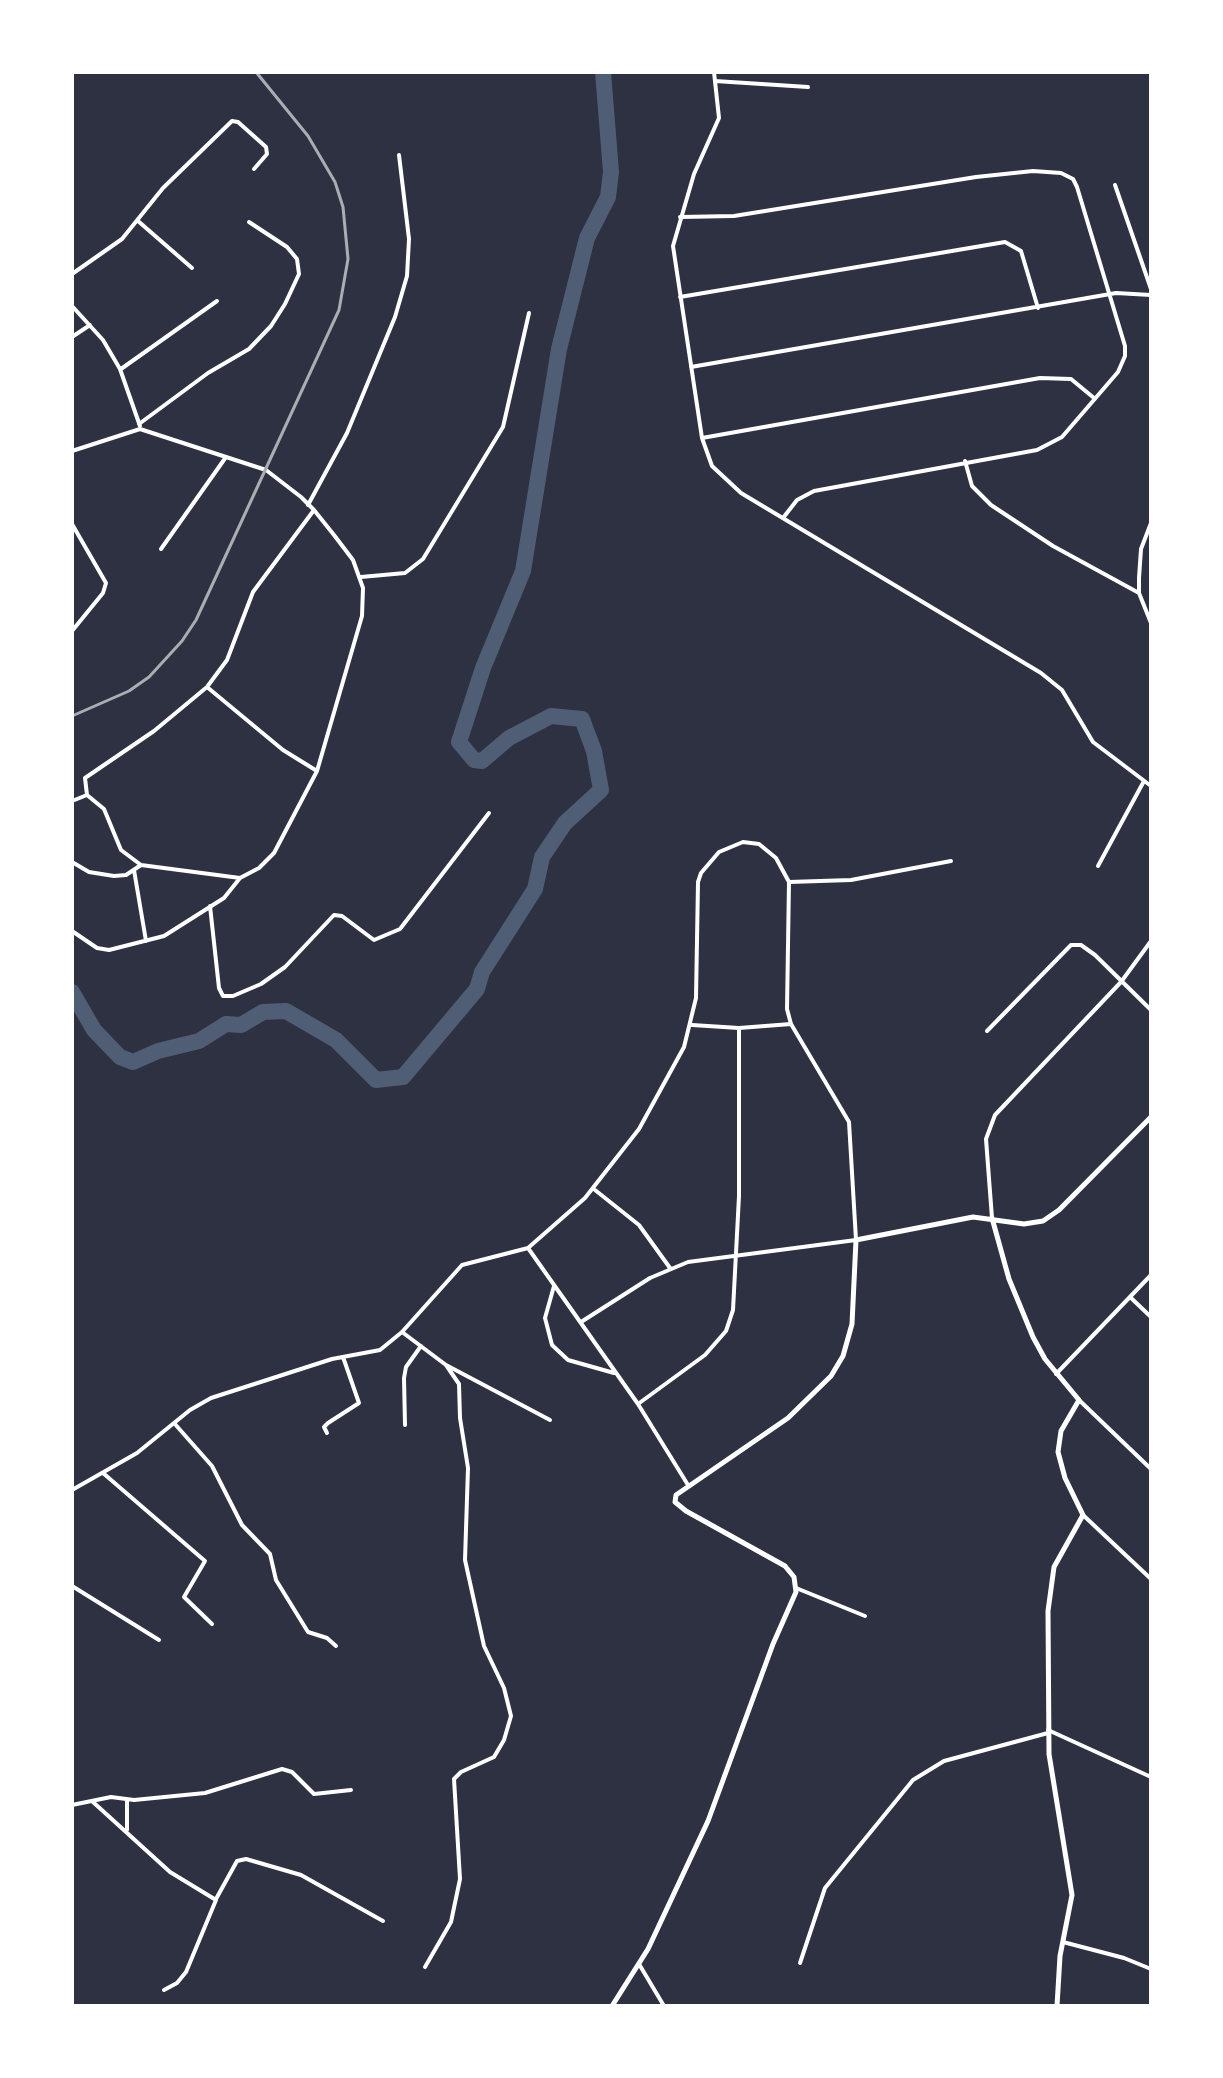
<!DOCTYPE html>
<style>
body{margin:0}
#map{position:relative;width:1223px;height:2078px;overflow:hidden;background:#2d3142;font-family:"Open Sans",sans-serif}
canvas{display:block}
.frame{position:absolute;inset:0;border:74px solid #fff;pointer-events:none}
</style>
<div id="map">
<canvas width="1223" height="2078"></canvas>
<div class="frame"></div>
</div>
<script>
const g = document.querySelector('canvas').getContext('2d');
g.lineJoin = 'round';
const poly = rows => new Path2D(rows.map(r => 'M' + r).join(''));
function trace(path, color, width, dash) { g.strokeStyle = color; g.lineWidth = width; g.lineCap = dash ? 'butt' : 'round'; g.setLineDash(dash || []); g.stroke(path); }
const river = poly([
 [72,992,94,1030,120,1057,133,1062,158,1051,199,1041,226,1024,241,1025,263,1012,286,1011,336,1040,376,1080,403,1077,477,989,482,972,535,889,542,857,565,823,601,790,594,751,582,719,551,716,509,738,482,761,474,760,459,742,483,668,523,571,559,349,587,238,608,197,611,172,603,72]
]);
const minor = poly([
 [714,72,719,118,694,174,673,246,702,438,712,466,741,493,1041,673,1062,690,1093,742,1151,786],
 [715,81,808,87],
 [1115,185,1151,289],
 [680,217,734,216,976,177,1033,171,1061,173,1073,179,1077,187,1125,346,1125,356,1118,372,1062,437,1037,450,814,491,797,500,783,518],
 [138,221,192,268],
 [72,274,122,239,163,188,232,121,238,122,266,147,267,154,254,169],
 [680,297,1005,242,1021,251,1038,308],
 [72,306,103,340,120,369,140,426],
 [72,337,90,325],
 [691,367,1116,293,1151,295],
 [121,369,217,301],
 [139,424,208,373,249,349,271,326,285,304,299,274,297,259,287,247,249,222],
 [702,438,1040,378,1071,379,1094,398],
 [72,451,140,429,266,470,301,497,314,510,334,535,353,560,363,588,362,616,317,771,274,853,259,868,240,878,141,865,121,850,104,809,87,795,85,778,154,731,207,687,227,660,253,592,314,510],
 [965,461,972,486,991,505,1053,546,1139,593],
 [308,505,347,433,395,317,407,276,409,239,399,155],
 [1151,523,1141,549,1139,578,1139,593,1151,623],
 [72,524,106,583,103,593,72,631],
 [161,549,226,457],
 [361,577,405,573,423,559,503,427,529,313],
 [207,687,283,750,317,771],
 [72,801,87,795],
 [72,862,89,872,114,876,126,875,141,865],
 [1098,866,1144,781],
 [134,870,146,941],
 [210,906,219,988,223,996,233,996,261,984,285,967,334,915,342,916,374,940,400,929,489,813],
 [72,931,97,948,109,950,164,936,224,898,240,878],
 [692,1025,739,1028,791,1024],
 [987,1031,1071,945,1081,945,1095,955,1151,1010],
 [595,1190,639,1225,670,1268],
 [992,1218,986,1139,995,1115,1121,982,1151,941],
 [528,1248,638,1404,688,1485],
 [554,1286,545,1318,552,1345,568,1360,614,1373],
 [1130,1297,1151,1317],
 [581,1322,650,1278,688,1262,856,1240,849,1122,791,1024,787,1009,789,882],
 [402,1332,446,1365,459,1384,460,1418,468,1468,465,1560,484,1646,504,1688,511,1716,504,1740,494,1757,461,1772,454,1779,460,1879,451,1922,425,1967],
 [446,1365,550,1420],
 [1056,1374,1151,1275],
 [1079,1400,1151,1469],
 [638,1404,705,1355,726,1331,733,1310,739,1196,739,1028],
 [174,1423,212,1466,242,1525,270,1554,276,1580,308,1632,327,1638,336,1646],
 [405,1425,404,1378,406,1367,421,1346],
 [327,1433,324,1427,328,1423,359,1403,343,1357],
 [103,1473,205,1561,184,1597,212,1624],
 [72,1490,137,1453,190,1410,211,1398,332,1359,380,1350,402,1332,462,1265,528,1248,585,1198,639,1129,684,1047,696,998,698,882,701,873,719,852,743,842,759,844,776,858,789,882,851,880,951,861],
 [1083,1515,1151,1579],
 [72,1586,159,1640],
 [796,1588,865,1616],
 [1048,1730,1151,1777],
 [127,1801,127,1830],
 [93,1802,170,1872,216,1900,186,1972,177,1983,164,1990],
 [72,1805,111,1797,134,1800,205,1793,282,1769,292,1772,314,1794,351,1790],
 [216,1899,237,1861,246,1859,301,1875,383,1921],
 [1063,1942,1124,1958,1151,1969],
 [800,1963,825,1888,913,1780,944,1761,1048,1733],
 [639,1964,664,2006]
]);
const tertiary = poly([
 [992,1218,1009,1279,1033,1337,1045,1359,1079,1400,1061,1431,1058,1452,1065,1478,1083,1515,1054,1567,1048,1611,1049,1754,1072,1895,1060,1956,1057,2006],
 [612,2006,648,1949,708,1821,773,1644,796,1592,794,1577,785,1566,686,1511,675,1502,676,1495,788,1418,831,1376,843,1356,852,1324,856,1240,973,1217,1024,1224,1043,1221,1059,1210,1151,1117]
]);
const rail = poly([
 [72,716,129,691,149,677,182,641,196,620,339,310,348,259,343,207,335,182,308,136,256,72]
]);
trace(river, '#4f5d75', 16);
trace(minor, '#fff', 4);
trace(tertiary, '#fff', 5);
trace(rail, '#abadb3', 3);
</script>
